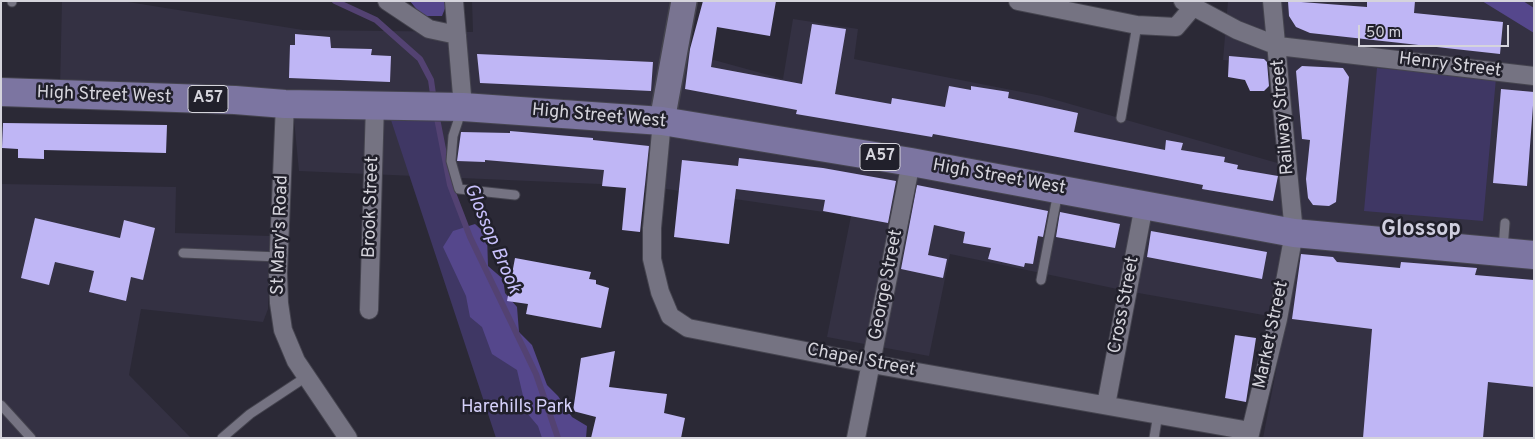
<!DOCTYPE html>
<style>
body{margin:0}
#map{position:relative;width:1535px;height:439px;overflow:hidden;background:#2b2936;font-family:Overpass,sans-serif}
canvas{display:block}
.frame{position:absolute;inset:0;border:2px solid #d5d4dc;pointer-events:none}
.scale{position:absolute;left:1358px;top:25px;width:151px;height:22px;box-sizing:border-box;border:2px solid #d5d4dc;border-top:0;padding-left:6px;font-size:15px;line-height:18px;white-space:nowrap;color:#d5d4dc;-webkit-text-stroke:4px #21202b;paint-order:stroke}
</style>
<div id="map">
<canvas width="1535" height="439"></canvas>
<div class="frame"></div>
<div class="scale">50 m</div>
</div>
<script>
const g = document.querySelector('canvas').getContext('2d');
g.lineJoin = 'round';
function paint(path, color) { g.fillStyle = color; g.fill(path, 'evenodd'); }
const poly = rows => new Path2D(rows.map(r => 'M' + r).join(''));
function trace(path, color, width, dash) { g.strokeStyle = color; g.lineWidth = width; g.lineCap = dash ? 'butt' : 'round'; g.setLineDash(dash || []); g.stroke(path); }
function write(font, color, halo, rows, align = 'center') {
  g.font = font + ' Overpass,sans-serif'; g.lineWidth = 5; g.setLineDash([]); g.textBaseline = 'middle'; g.strokeStyle = halo; g.fillStyle = color; for (const [text, x, y, turn = 0] of rows) {
    g.save(); g.translate(x, y); g.rotate((+turn || 0) * Math.PI / 180); g.textAlign = isNaN(turn) ? turn : align; if (halo) g.strokeText(text, 0, 0); g.fillText(text, 0, 0); g.restore();
  }
}
const built = poly([
 [62,1,122,1,303,30,473,32,472,1,684,1,674,49,783,79,793,19,858,29,854,59,1042,96,1288,166,1279,64,1223,60,1228,1,1534,1,1534,438,1263,438,1286,319,1127,291,950,254,929,356,827,337,851,216,646,186,299,171,292,99,60,89],
 [1,184,176,187,175,233,270,236,268,309,263,322,141,309,129,375,191,438,1,438]
]);
const green = poly([
 [1377,68,1496,78,1483,221,1364,211],
 [390,117,437,118,450,185,470,237,558,438,496,438]
]);
const forest = poly([
 [410,1,448,1,442,16,422,16],
 [1482,1,1523,1,1534,8,1534,33],
 [475,224,487,235,488,266,503,279,505,293,517,307,519,332,532,345,547,385,558,396,572,417,587,426,586,438,542,438,538,426,527,413,517,370,492,354,482,327,470,317,466,296,443,247,453,231]
]);
const stream = poly([
 [335,1,376,20,420,59,431,80,434,101],
 [436,113,450,185,470,237,536,374,558,438]
]);
const building = poly([
 [703,1,776,1,770,36,717,27,711,67,802,84,812,24,846,29,835,94,891,104,892,98,945,107,949,86,971,90,971,86,1009,92,1008,98,1078,113,1074,132,1165,150,1166,140,1183,143,1181,150,1225,157,1224,162,1238,165,1237,169,1278,176,1273,201,1202,189,1203,185,1016,149,933,134,932,137,796,114,797,110,685,89,690,49],
 [1288,1,1367,7,1367,1,1415,1,1414,13,1503,22,1500,54,1310,33,1296,27,1289,16],
 [295,34,330,37,331,48,372,49,371,55,391,56,390,82,289,78,290,45,295,45],
 [477,54,653,62,651,91,480,83],
 [1229,56,1264,59,1267,62,1269,86,1264,91,1250,91,1245,80,1228,77],
 [1302,66,1343,68,1349,77,1336,202,1329,206,1313,205,1308,198,1306,179,1310,140,1302,139,1296,71],
 [1501,89,1534,92,1527,186,1493,183],
 [3,123,167,125,166,153,44,150,44,159,18,158,18,149,2,148],
 [510,131,593,138,593,140,649,146,640,232,622,230,626,188,602,186,604,170,485,160,485,162,457,161,461,132,510,133],
 [739,158,823,168,896,181,888,223,823,211,825,200,736,189,729,244,674,237,682,160,738,166],
 [917,185,1048,211,1043,237,1038,236,1033,264,1025,263,1024,267,988,259,991,248,963,243,965,232,934,225,928,255,947,259,943,278,901,269],
 [1060,212,1120,224,1115,248,1056,237],
 [35,218,120,238,124,220,155,228,143,280,131,277,126,301,89,292,94,271,55,262,49,285,21,278],
 [1151,231,1267,252,1262,279,1147,257],
 [1301,254,1333,257,1337,262,1400,268,1401,262,1477,268,1475,275,1534,280,1534,387,1488,382,1483,438,1363,438,1372,329,1292,319],
 [515,258,591,272,589,279,596,280,596,284,609,288,601,328,526,314,528,304,507,301],
 [1235,335,1256,338,1246,402,1225,398],
 [615,351,609,387,667,394,664,413,685,418,681,438,591,438,596,417,573,411,581,358]
]);
const lane = poly([
 [12,1,12,2],
 [462,109,453,136,451,161,459,189,515,195],
 [1121,118,1137,25],
 [1503,249,1505,223],
 [183,253,279,257],
 [1041,280,1058,192],
 [1,405,31,438],
 [222,438,250,414,306,377],
 [1154,438,1158,414]
]);
const street = poly([
 [387,1,429,29,457,35],
 [454,1,463,107],
 [1018,1,1137,25,1176,27,1193,7],
 [1183,1,1237,30,1278,46,1534,76],
 [285,104,278,273,279,303,283,330,296,361,348,438],
 [662,121,652,228,652,259,660,292,670,316,688,328,872,364,1250,431],
 [369,310,375,104],
 [1106,405,1144,205],
 [856,438,911,162],
 [1249,438,1278,319,1294,233,1272,1]
]);
const secondary = poly([
 [662,121,684,1]
]);
const primary = poly([
 [1,92,235,100,285,104,463,107,662,121,911,162,1294,233,1534,255]
]);
const shields = [
 [208,99,40],
 [880,157,40]
];
const shieldNames = [
 ["A57",208,99],
 ["A57",880,157]
];
const streetNames = [
 ["Henry Street",1450,66,7],
 ["High Street West",104,96,2],
 ["High Street West",599,117,5],
 ["Railway Street",1284,117,-95],
 ["High Street West",999,178,10],
 ["Brook Street",372,207,-88],
 ["St Mary's Road",281,235,-88],
 ["George Street",887,285,-79],
 ["Cross Street",1125,305,-79],
 ["Market Street",1272,335,-78],
 ["Chapel Street",861,361,11]
];
const parkNames = [
 ["Harehills Park",517,408]
];
const waterNames = [
 ["Glossop Brook",491,239,67]
];
const districtNames = [
 ["Glossop",1421,231]
];
paint(built, '#343143');
paint(green, '#3f3764');
paint(forest, '#55478c');
trace(stream, '#534272', 6);
paint(building, '#bfb6f5');
trace(lane, '#45444f', 11);
trace(street, '#45444f', 20);
trace(secondary, '#45444f', 28);
trace(primary, '#45444f', 30);
trace(lane, '#757382', 9);
trace(street, '#757382', 18);
trace(secondary, '#797491', 25);
trace(primary, '#7c75a1', 28);
for (const [x, y, w] of shields) { const box = new Path2D(); box.roundRect(x - w / 2, y - 13.5, w, 27, 4); g.fillStyle = '#21202b'; g.fill(box); trace(box, '#d5d4dc', 1); }
write('bold 16px', '#d5d4dc', null, shieldNames);
write('18px', '#d5d4dc', '#21202b', streetNames);
write('18px', '#d5d0f9', '#21202b', parkNames);
write('italic 19px', '#c8c0fc', '#21202b', waterNames);
write('bold 22px', '#d0cfdf', '#21202b', districtNames);
</script>
